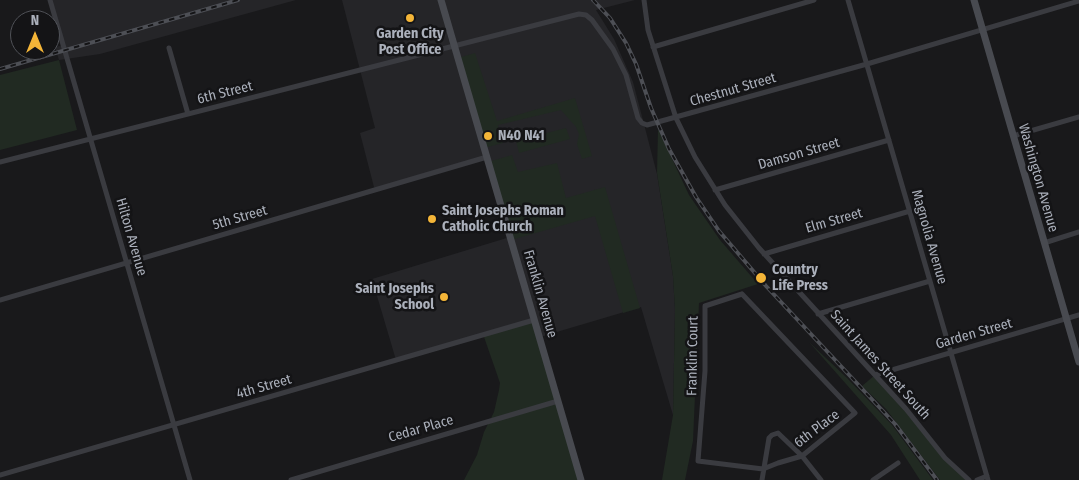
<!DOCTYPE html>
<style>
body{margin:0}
#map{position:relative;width:1079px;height:480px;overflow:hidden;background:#19191b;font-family:"Fira Sans Condensed",sans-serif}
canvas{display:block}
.north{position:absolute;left:10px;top:10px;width:50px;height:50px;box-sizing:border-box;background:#141416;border:1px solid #505258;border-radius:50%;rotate:0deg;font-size:14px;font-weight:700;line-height:20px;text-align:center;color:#abb0bb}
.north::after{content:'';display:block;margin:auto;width:18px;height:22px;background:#f4b538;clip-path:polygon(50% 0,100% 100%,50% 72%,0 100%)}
</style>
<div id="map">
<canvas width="1079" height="480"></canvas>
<div class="north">N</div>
</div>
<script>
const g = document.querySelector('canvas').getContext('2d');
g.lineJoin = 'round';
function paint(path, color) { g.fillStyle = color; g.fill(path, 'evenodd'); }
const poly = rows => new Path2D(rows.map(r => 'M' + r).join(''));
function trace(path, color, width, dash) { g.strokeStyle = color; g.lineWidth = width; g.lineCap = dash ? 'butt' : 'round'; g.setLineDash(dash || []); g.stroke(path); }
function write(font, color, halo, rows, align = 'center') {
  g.font = font + ' "Fira Sans Condensed",sans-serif'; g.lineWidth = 5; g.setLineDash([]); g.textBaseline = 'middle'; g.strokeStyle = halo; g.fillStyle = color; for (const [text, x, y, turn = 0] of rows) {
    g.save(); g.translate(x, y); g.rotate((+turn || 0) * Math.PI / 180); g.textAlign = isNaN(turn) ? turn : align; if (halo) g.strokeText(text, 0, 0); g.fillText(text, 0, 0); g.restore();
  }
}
const built = poly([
 [51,0,296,0,100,54,59,60,55,47,64,45],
 [342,0,635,0,596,10,614,39,633,82,657,174,673,276,675,310,673,415,641,307,540,337,535,318,396,360,372,279,510,237,486,159,375,191,360,133,375,128]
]);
const green = poly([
 [475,53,497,121,575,98,592,156,582,159,577,144,579,134,576,127,561,110,498,125,503,143,484,148,458,58],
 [59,60,77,130,0,150,0,75],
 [566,128,570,139,519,153,516,141],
 [658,129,689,195,720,240,758,284,699,303,693,441,685,480,662,480,673,415,675,310,673,276,657,173],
 [512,155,518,172,557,163,566,198,605,187,640,308,623,313,595,216,511,240,488,162],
 [535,318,582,480,464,480,477,455,484,432,494,412,499,390,500,383,483,334],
 [809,342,847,378,892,425,933,480,920,480,891,435],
 [875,375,945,458,969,480,940,480,886,409,862,386]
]);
const street = poly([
 [50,0,190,480],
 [644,0,648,30,676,118,695,157,725,205,759,248,906,409,945,458,969,480],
 [848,0,988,480],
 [653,47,814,0],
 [169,48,188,114],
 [1013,136,1079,117],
 [0,162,579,14,586,15,592,20,613,49,626,75,638,118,642,123,647,125,867,64,1079,1],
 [715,190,889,140],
 [1044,243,1079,232],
 [764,254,910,211],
 [742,294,855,413,802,456,778,463,763,469,698,461,705,371,705,306,742,294],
 [0,300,487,157],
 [818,314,930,281],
 [875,375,1079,315],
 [0,475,534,320],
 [291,480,558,401],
 [762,480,769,438,772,435,778,433,802,456,821,480],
 [873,480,898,463],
 [977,480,987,476]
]);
const secondary = poly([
 [441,0,581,480],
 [974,0,1079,362]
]);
const rail = poly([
 [593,0,610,18,626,43,636,64,651,108,669,149,696,197,719,231,766,286,895,424,937,480],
 [0,69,238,0]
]);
const markers = [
 [410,18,5,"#f4b538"],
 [488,136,5,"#f4b538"],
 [432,219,5,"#f4b538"],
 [761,278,6,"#f4b538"],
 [444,297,5,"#f4b538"]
];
const poiNames = [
 ["Garden City",410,34,"center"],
 ["Post Office",410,50,"center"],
 ["N40 N41",498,136],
 ["Saint Josephs Roman",442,211],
 ["Catholic Church",442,227],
 ["Country",772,270],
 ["Life Press",772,286],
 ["Saint Josephs",434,289,"right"],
 ["School",434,305,"right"]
];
const streetNames = [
 ["Chestnut Street",733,90,-16],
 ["6th Street",225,93,-14],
 ["Damson Street",799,154,-16],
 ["Washington Avenue",1038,178,74],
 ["5th Street",240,218,-16],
 ["Elm Street",834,221,-16],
 ["Hilton Avenue",131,237,74],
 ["Magnolia Avenue",929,237,74],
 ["Franklin Avenue",540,294,74],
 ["Garden Street",974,334,-16],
 ["Franklin Court",693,356,-89],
 ["Saint James Street South",880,365,48],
 ["4th Street",264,387,-16],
 ["Cedar Place",421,429,-16],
 ["6th Place",817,429,-37]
];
paint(built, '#252528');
paint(green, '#212a22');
trace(street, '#3a3b40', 5);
trace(secondary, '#484a50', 7);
trace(rail, '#4d4f55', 4);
trace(rail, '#141416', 2, [5.5]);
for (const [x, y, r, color] of markers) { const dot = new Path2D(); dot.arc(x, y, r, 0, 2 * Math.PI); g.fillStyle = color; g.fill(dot); trace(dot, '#141416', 2); }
write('bold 14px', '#abb0bb', '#141416', poiNames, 'left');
write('14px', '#abb0bb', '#141416', streetNames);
</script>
